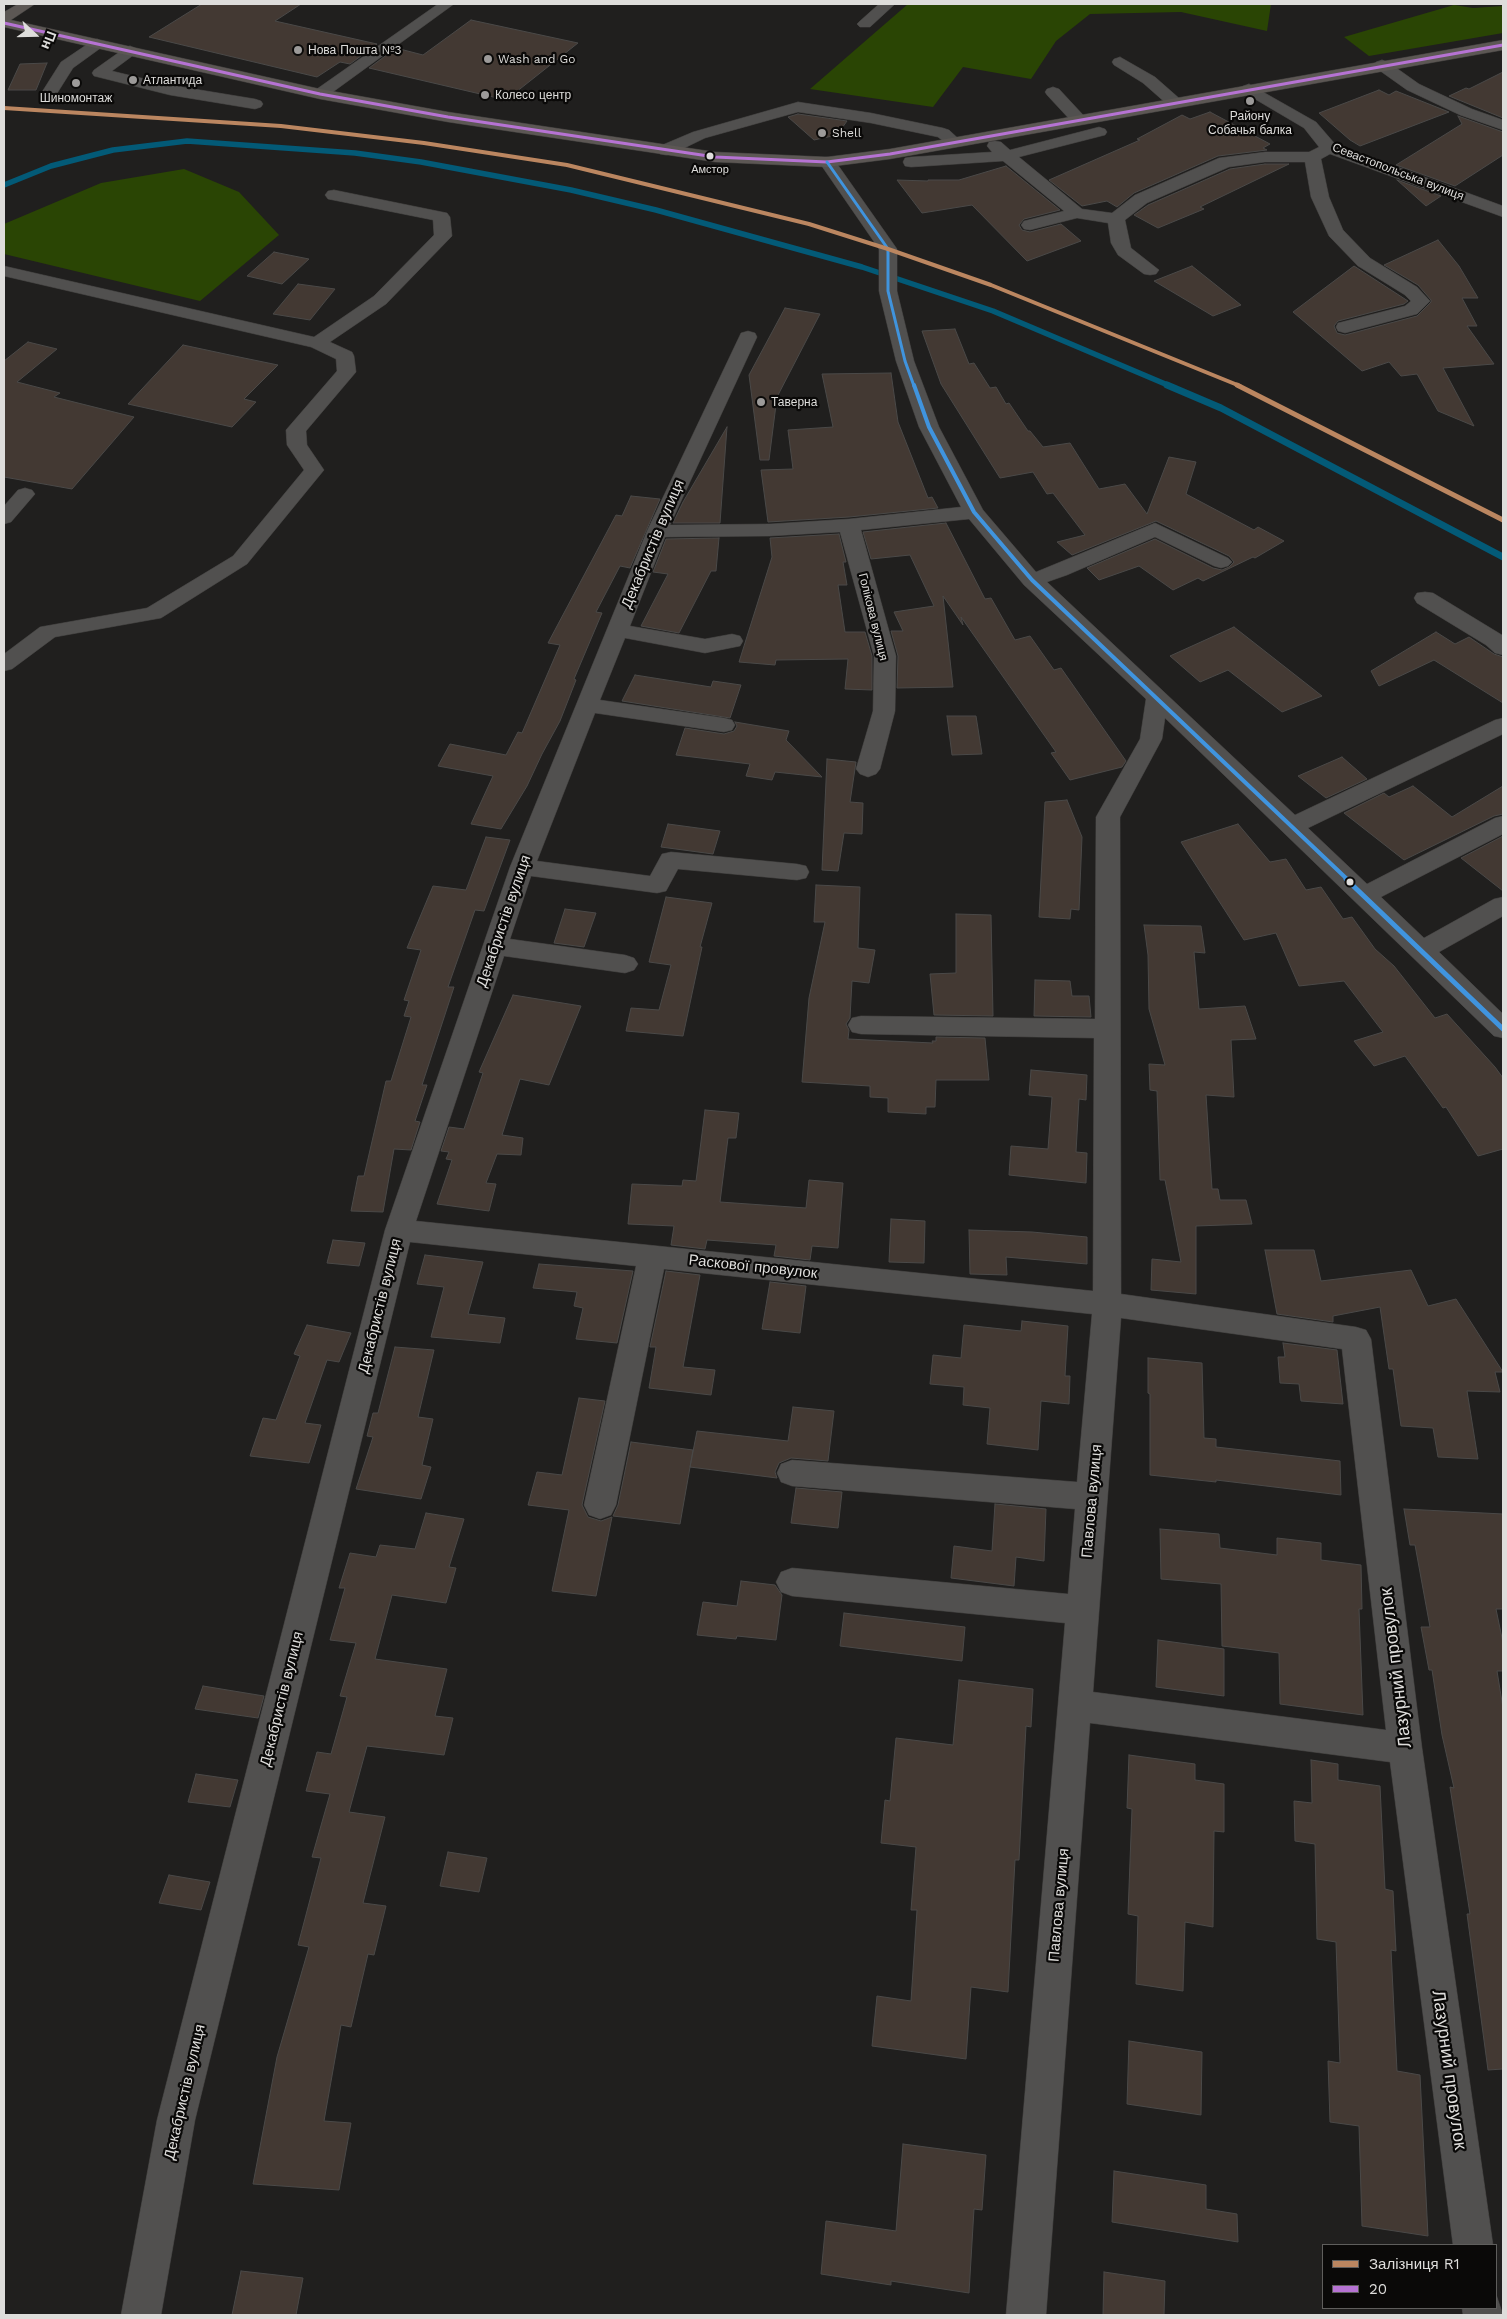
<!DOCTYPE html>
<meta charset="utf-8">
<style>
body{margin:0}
#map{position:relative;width:1507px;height:2319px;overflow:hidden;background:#201f1e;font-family:"Work Sans",sans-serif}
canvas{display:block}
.frame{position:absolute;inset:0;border:5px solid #dedddb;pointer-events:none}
.legend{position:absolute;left:1322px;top:2244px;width:175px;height:65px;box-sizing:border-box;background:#0a0908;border:1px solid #5f5e5c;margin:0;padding:6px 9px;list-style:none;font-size:15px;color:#dedddb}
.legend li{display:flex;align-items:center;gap:10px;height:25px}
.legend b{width:25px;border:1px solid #5f5e5c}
.north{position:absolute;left:10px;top:10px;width:50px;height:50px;-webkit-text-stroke:4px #0a0908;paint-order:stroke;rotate:111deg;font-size:14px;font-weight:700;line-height:20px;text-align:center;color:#dedddb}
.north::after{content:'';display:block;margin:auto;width:18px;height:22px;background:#dedddb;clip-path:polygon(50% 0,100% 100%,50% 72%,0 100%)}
</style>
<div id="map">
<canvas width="1507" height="2319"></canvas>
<div class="frame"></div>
<ul class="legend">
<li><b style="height:6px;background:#bb8660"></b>Залізниця R1</li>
<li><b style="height:6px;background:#b673d3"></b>20</li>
</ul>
<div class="north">Пн</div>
</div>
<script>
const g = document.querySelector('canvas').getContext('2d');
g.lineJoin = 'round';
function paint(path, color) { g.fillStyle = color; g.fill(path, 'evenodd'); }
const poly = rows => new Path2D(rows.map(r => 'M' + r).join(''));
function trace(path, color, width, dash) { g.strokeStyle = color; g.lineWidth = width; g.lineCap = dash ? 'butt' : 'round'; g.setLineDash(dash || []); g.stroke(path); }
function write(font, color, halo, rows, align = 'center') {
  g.font = font + ' "Work Sans",sans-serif'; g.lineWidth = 4.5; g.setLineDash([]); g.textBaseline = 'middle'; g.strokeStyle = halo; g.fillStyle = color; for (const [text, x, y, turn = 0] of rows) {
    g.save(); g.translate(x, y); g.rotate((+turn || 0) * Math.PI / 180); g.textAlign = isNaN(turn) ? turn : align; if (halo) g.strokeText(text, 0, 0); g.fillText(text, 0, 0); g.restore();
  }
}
const green = poly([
 [908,4,1271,4,1267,31,1181,12,1090,14,1056,41,1031,79,963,67,933,107,810,89],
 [1454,5,1473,8,1503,6,1503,33,1369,56,1344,37],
 [184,169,239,192,279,235,200,301,4,254,4,224,101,183]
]);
const streamFar1 = poly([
 [4,185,51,166,113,150,187,141,355,153,421,162,571,190,656,210,862,267,993,311,1170,386]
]);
const stream = poly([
 [1167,385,1221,408,1503,557]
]);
const building = poly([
 [202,4,301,4,275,21,377,44,350,64,340,62,317,77,149,37,202,4],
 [471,20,578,43,506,100,369,68,396,48,423,55,471,20],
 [47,63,36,90,8,90,20,64,47,63],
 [1503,72,1503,118,1449,96,1466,88,1469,89,1503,72],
 [1379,90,1389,95,1396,91,1449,112,1360,146,1350,140,1319,113,1379,90],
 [1210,112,1270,144,1263,148,1267,150,1218,156,1134,193,1117,207,1107,201,1082,206,1049,180,1140,140,1137,139,1182,115,1190,119,1210,112],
 [798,114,847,121,837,135,814,140,788,117,798,114],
 [1458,116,1503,132,1503,155,1455,186,1396,165,1462,124,1458,116],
 [1265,164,1289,164,1200,207,1204,209,1158,228,1134,215,1148,205,1230,169,1265,164],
 [1006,166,1060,210,1024,219,1019,225,1022,230,1030,232,1061,224,1081,241,1027,261,972,205,922,213,897,180,928,181,928,180,959,180,1006,166],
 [1397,180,1441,196,1426,206,1397,180],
 [1438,240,1459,266,1478,298,1462,298,1477,326,1467,326,1494,364,1443,368,1474,426,1438,411,1417,374,1401,376,1389,362,1362,371,1293,312,1354,266,1408,301,1404,304,1338,321,1334,326,1337,333,1345,335,1417,316,1431,302,1431,300,1418,285,1384,265,1438,240],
 [274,252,309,259,282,284,247,276,274,252],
 [1192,266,1241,305,1213,316,1154,281,1192,266],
 [298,284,335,289,310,320,273,314,298,284],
 [785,308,820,314,777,397,769,460,760,460,749,375,785,308],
 [955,329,969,364,974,363,990,388,996,387,1006,404,1009,403,1028,431,1030,431,1043,447,1070,443,1099,489,1125,484,1147,514,1169,457,1196,462,1186,494,1254,530,1258,527,1284,541,1255,558,1253,557,1203,581,1198,578,1173,590,1139,566,1099,580,1087,568,1155,539,1213,568,1222,570,1229,567,1234,562,1229,556,1156,521,1072,555,1057,542,1085,535,1053,493,1047,494,1033,472,1000,478,941,384,922,331,955,329],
 [28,342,57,349,17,382,60,393,54,397,134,417,72,489,4,477,4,361,28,342],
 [183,345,244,358,278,365,244,399,256,402,232,427,128,404,183,345],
 [891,373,898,422,928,498,932,497,938,508,849,517,768,522,761,470,793,469,788,430,833,427,822,374,891,373],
 [727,427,720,523,673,523,683,502,727,427],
 [631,496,660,499,630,568,620,566,596,612,602,613,574,679,576,680,560,721,542,754,527,786,501,829,471,824,493,776,438,766,450,744,506,755,518,732,522,733,560,645,548,643,616,515,622,516,631,496],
 [946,523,985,599,991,598,1015,640,1030,636,1054,670,1061,668,1126,761,1122,767,1070,780,1051,753,1056,752,961,617,963,625,943,596,953,687,897,688,898,656,891,631,903,631,894,612,934,606,910,555,871,559,863,532,946,523],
 [839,534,846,562,843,562,847,585,838,585,845,632,865,632,872,656,872,690,845,689,848,659,776,660,775,665,739,662,772,557,770,538,839,534],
 [719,538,716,571,711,571,679,633,641,626,668,574,653,572,666,539,719,538],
 [1234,627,1322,696,1282,712,1228,670,1200,682,1170,656,1234,627],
 [1436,632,1455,644,1469,637,1494,654,1503,657,1503,703,1434,660,1379,686,1371,671,1436,632],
 [635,675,711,687,713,681,741,685,730,718,622,701,635,675],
 [947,716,976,716,982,754,952,755,947,716],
 [735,722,789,731,786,740,822,777,775,772,772,780,746,776,750,764,676,755,685,728,724,734,734,731,737,726,735,722],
 [1342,757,1367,779,1326,798,1298,776,1342,757],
 [827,759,856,762,850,802,863,803,862,834,844,833,838,871,822,870,827,759],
 [1413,786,1452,817,1503,786,1503,814,1494,816,1404,860,1344,813,1384,793,1389,797,1413,786],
 [1067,800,1082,837,1079,910,1071,909,1070,919,1039,917,1045,802,1067,800],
 [668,824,720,831,713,854,661,847,668,824],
 [1238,824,1270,862,1286,859,1306,890,1321,887,1343,919,1352,917,1375,949,1394,966,1435,1018,1447,1014,1495,1067,1503,1078,1503,1149,1478,1156,1446,1107,1443,1108,1405,1056,1374,1066,1354,1041,1383,1032,1344,981,1299,986,1276,933,1244,940,1181,842,1238,824],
 [1503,836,1503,891,1461,858,1503,836],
 [486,837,510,840,484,911,475,910,448,987,454,987,422,1085,427,1085,415,1121,420,1122,411,1150,394,1149,383,1212,351,1211,358,1176,364,1176,386,1081,391,1081,411,1017,404,1016,409,1001,404,1000,421,950,407,948,433,886,466,890,486,837],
 [816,885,860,887,858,948,875,950,869,983,852,981,850,1018,846,1024,849,1030,848,1039,933,1043,932,1041,936,1041,936,1037,985,1038,989,1080,936,1080,935,1107,926,1107,926,1114,888,1112,888,1098,870,1097,870,1086,802,1082,809,998,825,922,814,922,816,885],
 [666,897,712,903,700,947,702,947,683,1036,626,1031,631,1008,659,1010,671,965,649,962,666,897],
 [565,909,596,913,584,947,554,943,565,909],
 [956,914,991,915,993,1016,934,1015,930,974,956,973,956,914],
 [1144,925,1201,926,1205,953,1194,952,1199,1009,1245,1006,1256,1039,1231,1040,1234,1097,1206,1095,1212,1189,1218,1189,1220,1200,1246,1200,1252,1224,1196,1226,1196,1294,1151,1290,1152,1259,1181,1262,1165,1180,1160,1180,1157,1091,1150,1090,1149,1064,1165,1065,1149,1009,1148,955,1144,925],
 [1035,980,1070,981,1072,996,1089,996,1091,1017,1034,1016,1035,980],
 [513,995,581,1006,549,1085,520,1079,502,1135,523,1138,521,1155,497,1154,486,1183,496,1184,489,1211,437,1204,452,1160,446,1159,449,1152,441,1151,449,1127,464,1129,483,1073,479,1072,513,995],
 [1031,1070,1087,1075,1086,1100,1079,1099,1076,1152,1087,1153,1086,1183,1009,1175,1011,1146,1048,1149,1052,1097,1029,1095,1031,1070],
 [705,1110,739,1113,736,1138,728,1138,720,1202,806,1208,809,1180,843,1183,838,1248,812,1246,810,1260,774,1256,776,1245,707,1240,705,1249,671,1245,674,1226,628,1224,632,1184,682,1186,683,1180,696,1181,705,1110],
 [891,1219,925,1221,924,1263,889,1262,891,1219],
 [969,1230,1032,1232,1087,1237,1087,1264,1006,1257,1007,1275,970,1274,969,1230],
 [333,1240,365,1243,359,1266,327,1263,333,1240],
 [1265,1250,1314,1250,1321,1281,1411,1270,1428,1306,1456,1299,1503,1372,1495,1372,1500,1392,1467,1391,1478,1459,1438,1457,1433,1428,1401,1426,1393,1369,1389,1369,1380,1307,1333,1316,1333,1322,1277,1314,1265,1250],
 [425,1255,483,1262,468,1314,505,1318,500,1343,431,1337,444,1287,417,1284,425,1255],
 [539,1264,633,1271,617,1343,576,1339,583,1308,574,1306,577,1292,533,1288,539,1264],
 [666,1271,700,1275,683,1367,715,1370,711,1395,649,1388,656,1347,650,1347,666,1271],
 [770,1282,806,1286,800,1333,762,1329,770,1282],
 [1022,1321,1068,1326,1065,1376,1070,1376,1069,1404,1041,1401,1038,1450,987,1444,990,1408,963,1405,964,1387,930,1384,933,1355,961,1358,964,1325,1021,1331,1022,1321],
 [307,1325,351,1333,339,1362,327,1360,305,1423,321,1425,309,1463,250,1456,263,1418,276,1420,300,1356,294,1354,307,1325],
 [1283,1343,1337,1350,1343,1404,1301,1401,1299,1384,1280,1383,1278,1357,1285,1357,1283,1343],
 [395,1347,434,1350,418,1417,433,1419,422,1465,431,1467,421,1499,356,1489,373,1437,367,1436,373,1413,378,1413,395,1347],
 [1148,1358,1202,1363,1204,1438,1216,1439,1216,1447,1340,1461,1341,1495,1216,1480,1216,1482,1150,1475,1150,1394,1148,1393,1148,1358],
 [579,1398,605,1401,582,1505,588,1517,601,1521,612,1517,596,1596,552,1591,569,1510,528,1505,537,1472,562,1475,579,1398],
 [793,1407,834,1411,828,1461,791,1458,779,1463,775,1472,777,1478,690,1467,697,1431,788,1441,793,1407],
 [631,1442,693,1450,680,1524,613,1516,618,1505,631,1442],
 [796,1488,842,1492,838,1528,791,1523,796,1488],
 [995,1504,1046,1509,1044,1561,1016,1557,1014,1586,951,1578,954,1546,992,1551,995,1504],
 [1404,1509,1503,1514,1503,1609,1496,1609,1503,1643,1503,1671,1497,1671,1503,1708,1503,2069,1488,2070,1467,1914,1470,1914,1450,1787,1454,1788,1442,1735,1432,1670,1429,1670,1421,1627,1430,1627,1415,1545,1410,1545,1404,1509],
 [426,1513,464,1519,449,1567,456,1568,446,1603,392,1595,375,1659,447,1669,435,1716,453,1718,444,1755,367,1746,349,1812,385,1817,363,1903,386,1906,374,1955,368,1954,351,2027,341,2025,324,2121,351,2123,339,2190,253,2184,277,2057,309,1947,298,1945,321,1858,312,1857,330,1794,306,1791,317,1752,331,1754,347,1697,340,1696,356,1643,330,1640,345,1588,339,1588,350,1553,376,1557,380,1545,415,1549,426,1513],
 [1160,1529,1219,1534,1220,1548,1277,1555,1277,1538,1321,1543,1321,1560,1361,1565,1362,1609,1359,1609,1363,1715,1280,1704,1279,1653,1222,1646,1221,1584,1161,1579,1160,1529],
 [741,1581,775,1585,782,1595,776,1640,737,1636,736,1639,697,1635,703,1602,737,1606,741,1581],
 [844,1613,965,1627,962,1661,840,1646,844,1613],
 [1158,1640,1224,1649,1224,1696,1156,1687,1158,1640],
 [959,1680,1033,1689,1031,1727,1026,1726,1019,1860,1015,1860,1008,1992,971,1987,966,2059,872,2046,877,1996,911,2001,917,1910,911,1910,916,1847,881,1843,885,1800,890,1801,896,1738,953,1745,959,1680],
 [203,1686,264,1696,258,1718,195,1709,203,1686],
 [1129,1755,1195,1764,1195,1780,1224,1784,1224,1832,1214,1831,1213,1927,1185,1922,1183,1991,1136,1984,1138,1916,1128,1914,1132,1809,1127,1808,1129,1755],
 [1311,1760,1338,1764,1338,1780,1380,1786,1385,1889,1393,1891,1396,1951,1391,1950,1397,2071,1420,2075,1428,2236,1362,2226,1359,2126,1330,2122,1328,2061,1340,2063,1336,1942,1317,1939,1315,1844,1295,1841,1294,1801,1312,1803,1311,1760],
 [196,1774,238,1780,230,1807,188,1802,196,1774],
 [448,1852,487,1858,479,1892,440,1886,448,1852],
 [169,1875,210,1882,201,1910,159,1903,169,1875],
 [1129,2041,1202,2052,1201,2115,1127,2104,1129,2041],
 [903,2144,986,2155,982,2210,974,2209,969,2293,891,2281,891,2285,821,2274,826,2221,896,2231,903,2144],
 [1114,2171,1206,2185,1206,2209,1237,2214,1238,2242,1112,2222,1114,2171],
 [241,2271,303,2278,296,2315,232,2315,241,2271],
 [1104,2272,1165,2281,1164,2315,1103,2315,1104,2272]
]);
const minor = poly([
 [438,4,454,4,326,97,314,97,312,94,314,91,438,4],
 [879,4,895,4,870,27,860,27,857,24,860,21,879,4],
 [97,39,102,41,105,44,102,47,73,68,56,95,44,95,42,92,61,62,92,41,97,39],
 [130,46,135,48,138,51,135,54,112,71,170,85,255,99,261,101,263,104,261,107,255,109,170,95,94,76,92,73,94,70,125,48,130,46],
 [1120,57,1155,77,1180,99,1182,102,1180,105,1168,105,1143,83,1114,65,1112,62,1114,59,1120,57],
 [1382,60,1388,62,1419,84,1472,109,1503,120,1503,130,1460,115,1407,90,1376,68,1374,65,1376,62,1382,60],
 [1249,84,1316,122,1335,144,1503,206,1503,217,1330,154,1321,159,1329,197,1343,230,1370,258,1417,287,1430,301,1417,314,1345,333,1338,331,1336,327,1338,323,1405,306,1411,301,1405,295,1358,266,1329,236,1311,197,1305,162,1265,162,1229,167,1147,203,1125,220,1131,248,1159,270,1156,274,1150,275,1144,274,1118,255,1111,243,1108,223,1077,218,1030,230,1024,229,1021,225,1024,221,1064,211,1003,161,911,167,905,166,903,162,905,158,911,157,992,152,987,146,989,142,995,141,1001,142,1010,150,1099,127,1105,129,1107,132,1105,135,1019,157,1082,209,1112,213,1135,195,1219,158,1265,152,1309,152,1319,147,1304,128,1243,92,1241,89,1243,86,1249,84],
 [1053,87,1059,89,1085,117,1087,120,1085,123,1073,123,1047,95,1045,92,1047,89,1053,87],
 [798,102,871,113,943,128,949,130,962,142,960,145,954,147,948,145,938,137,871,123,798,112,705,138,672,154,666,155,660,154,658,150,660,146,693,132,798,102],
 [827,157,833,158,897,249,897,291,914,361,939,427,983,510,1036,572,1155,523,1228,558,1232,562,1228,566,1221,568,1214,566,1155,537,1067,575,1047,582,1295,815,1495,720,1503,718,1503,734,1308,828,1367,884,1495,818,1503,816,1503,834,1381,897,1424,938,1494,899,1503,897,1503,916,1439,952,1503,1014,1503,1038,1494,1036,1165,718,1162,739,1120,817,1121,1294,1356,1327,1366,1330,1371,1339,1422,1748,1493,2245,1453,2245,1390,1762,1090,1723,1046,2315,1006,2315,1065,1623,792,1596,781,1592,776,1582,781,1572,792,1568,1068,1594,1075,1509,792,1486,781,1482,777,1473,781,1464,792,1460,1077,1482,1092,1314,664,1269,616,1505,611,1515,600,1519,589,1515,584,1505,636,1266,410,1242,195,2120,161,2315,121,2315,157,2120,385,1230,510,867,647,531,741,333,748,331,755,333,757,337,670,525,770,524,849,519,961,507,919,427,896,361,879,291,879,249,819,162,821,158,827,157],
 [969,519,1024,585,1146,699,1140,739,1096,817,1095,1019,861,1016,852,1018,848,1025,852,1032,861,1034,1094,1038,1093,1291,416,1221,504,956,625,973,634,970,638,964,634,958,625,955,510,939,531,876,657,893,666,891,678,869,797,880,806,878,809,872,806,866,797,864,671,852,662,854,650,876,537,861,595,713,724,732,732,730,735,725,732,720,724,718,600,700,625,638,705,653,740,646,743,641,740,636,732,634,705,639,630,626,665,537,770,536,840,532,874,656,873,711,856,769,860,774,868,777,876,774,880,769,895,711,896,656,861,530,969,519],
 [1121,1318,1342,1349,1386,1730,1093,1692,1121,1318],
 [334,190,447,213,450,217,452,236,386,304,330,342,352,352,354,356,356,372,306,431,307,445,324,470,247,564,161,618,55,637,12,669,4,671,4,654,40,627,147,608,233,556,304,470,287,445,286,430,337,371,336,359,311,347,4,276,4,266,314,337,374,296,434,235,433,220,328,199,325,195,328,191,334,190],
 [25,488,32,490,35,494,11,522,4,524,4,506,18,490,25,488],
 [1425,592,1433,593,1502,635,1503,655,1495,653,1486,645,1417,603,1414,598,1417,593,1425,592],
 [1496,2294,1503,2315,1463,2315,1462,2308,1496,2308,1496,2294]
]);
const major = poly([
 [18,4,35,4,11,20,320,89,448,112,715,152,827,157,890,149,1503,40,1503,50,890,159,827,167,715,162,448,122,320,99,4,27,4,12,18,4]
]);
const bus1 = poly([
 [4,23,320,94,448,117,715,157,827,162,890,154,1503,45]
]);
const bus2Far2 = poly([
 [827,162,888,249,888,291,905,361,914,386]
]);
const bus2Far1 = poly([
 [914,385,929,427,974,512,1032,580,1348,880]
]);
const bus2 = poly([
 [1346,879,1503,1029]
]);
const rail1Far1 = poly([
 [4,108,281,126,424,143,567,165,809,224,888,249,991,285,1240,386]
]);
const rail1 = poly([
 [1237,385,1503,520]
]);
const markers = [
 [298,50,5,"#9c9a99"],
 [488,59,5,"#9c9a99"],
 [133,80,5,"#9c9a99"],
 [76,83,5,"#9c9a99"],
 [485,95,5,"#9c9a99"],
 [1250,101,5,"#9c9a99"],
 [822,133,5,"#9c9a99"],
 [710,156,4.5,"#dedddb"],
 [761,402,5,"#9c9a99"],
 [1350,882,4.5,"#dedddb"]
];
const farBusnames = [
 ["Амстор",710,170]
];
const farPoinames = [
 ["Нова Пошта №3",308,50],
 ["Wash and Go",498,59],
 ["Атлантида",143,80],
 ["Колесо центр",495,95],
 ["Шиномонтаж",76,98,"center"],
 ["Району",1250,116,"center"],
 ["Собачья балка",1250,130,"center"],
 ["Shell",832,133],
 ["Таверна",771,402]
];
const farStreetnames = [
 ["Севастопольська вулиця",1398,172,21],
 ["Голікова вулиця",873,617,76]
];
const streetNames = [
 ["Декабристів вулиця",653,544,-67],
 ["Декабристів вулиця",504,921,-71],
 ["Раскової провулок",753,1267,6],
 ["Декабристів вулиця",380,1306,-76],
 ["Павлова вулиця",1092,1501,-85],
 ["Декабристів вулиця",282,1699,-76],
 ["Павлова вулиця",1059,1905,-85],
 ["Декабристів вулиця",185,2092,-77]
];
const nearStreetnames = [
 ["Лазурний провулок",1396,1668,-97],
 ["Лазурний провулок",1449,2070,82]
];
paint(green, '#2a4504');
trace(streamFar1, '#035a77', 5.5);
trace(stream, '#035a77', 7);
paint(building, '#433933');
trace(building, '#4a4948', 1);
trace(minor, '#3c3b3a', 1);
trace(major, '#3c3b3a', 1);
paint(minor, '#51504f');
paint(major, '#5c5754');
trace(bus1, '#b673d3', 3);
trace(bus2Far2, '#4094de', 3);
trace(bus2Far1, '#4094de', 4);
trace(bus2, '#4094de', 5);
trace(rail1Far1, '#bb8660', 4);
trace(rail1, '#bb8660', 5);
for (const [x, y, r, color] of markers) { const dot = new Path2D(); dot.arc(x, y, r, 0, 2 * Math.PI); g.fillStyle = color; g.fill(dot); trace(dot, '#0a0908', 2); }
write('11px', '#dedddb', '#0a0908', farBusnames);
write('12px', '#dedddb', '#0a0908', farPoinames, 'left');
write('12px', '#dedddb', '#0a0908', farStreetnames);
write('15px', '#dedddb', '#0a0908', streetNames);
write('18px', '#dedddb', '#0a0908', nearStreetnames);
</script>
